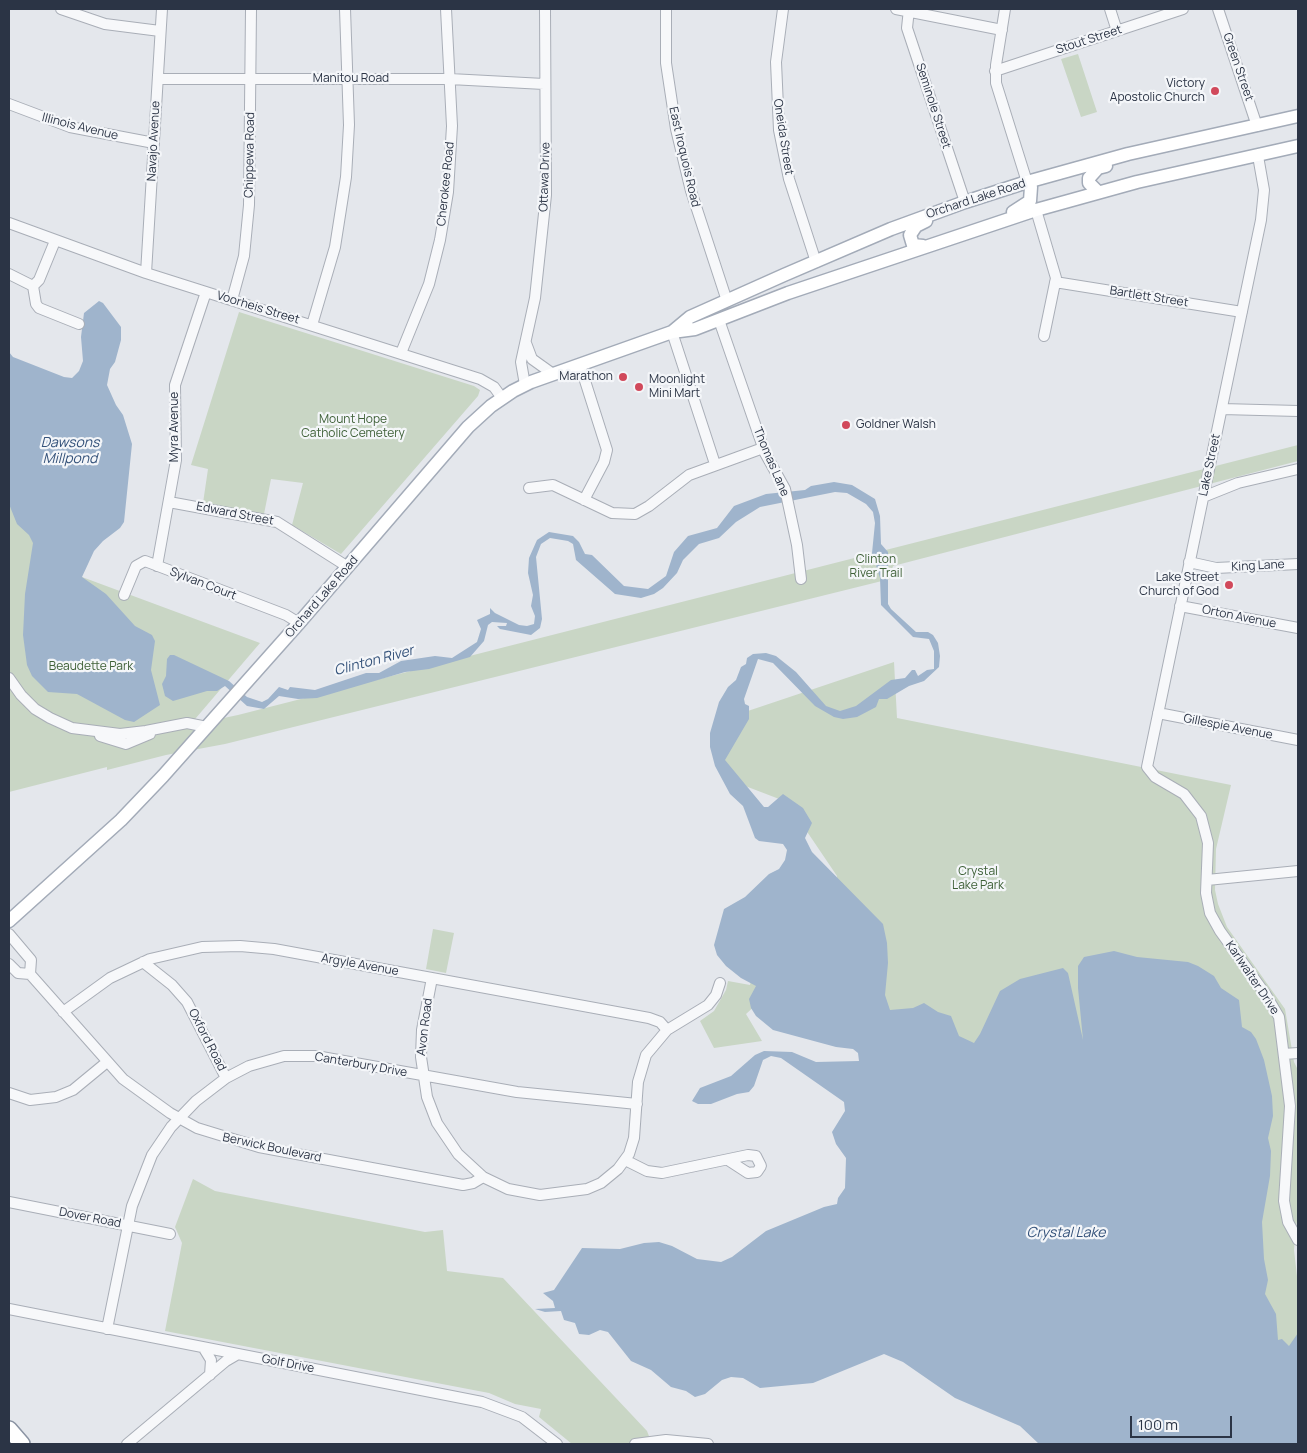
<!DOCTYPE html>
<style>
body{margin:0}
#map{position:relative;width:1307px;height:1453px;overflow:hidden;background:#e4e7ec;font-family:Manrope,sans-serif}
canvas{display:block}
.frame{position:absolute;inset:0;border:10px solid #2b3445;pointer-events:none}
.scale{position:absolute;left:1130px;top:1416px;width:102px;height:22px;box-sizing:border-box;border:2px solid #2b3445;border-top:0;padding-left:6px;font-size:15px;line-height:18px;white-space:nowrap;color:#2b3445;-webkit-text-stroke:4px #f4f6f9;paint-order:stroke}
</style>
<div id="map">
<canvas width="1307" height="1453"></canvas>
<div class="frame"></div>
<div class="scale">100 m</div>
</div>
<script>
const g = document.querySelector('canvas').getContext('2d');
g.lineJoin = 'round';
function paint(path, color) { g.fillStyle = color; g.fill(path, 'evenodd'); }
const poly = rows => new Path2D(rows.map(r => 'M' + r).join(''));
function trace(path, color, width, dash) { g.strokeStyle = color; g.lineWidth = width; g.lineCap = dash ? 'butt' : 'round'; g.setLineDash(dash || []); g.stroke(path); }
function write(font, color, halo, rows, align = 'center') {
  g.font = font + ' Manrope,sans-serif'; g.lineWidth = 4.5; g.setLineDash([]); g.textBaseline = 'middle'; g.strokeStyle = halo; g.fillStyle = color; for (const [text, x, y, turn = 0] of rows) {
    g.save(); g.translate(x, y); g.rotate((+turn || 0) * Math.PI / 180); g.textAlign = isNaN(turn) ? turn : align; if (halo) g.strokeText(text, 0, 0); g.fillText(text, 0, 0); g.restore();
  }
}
const green = poly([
 [1078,54,1097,112,1081,117,1061,59],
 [239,312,474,386,480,390,478,396,341,554,292,525,303,483,271,479,264,514,203,503,208,469,191,465],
 [9,392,82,577,260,643,190,725,238,715,1298,445,1298,461,893,566,890,579,225,744,166,755,107,770,107,767,9,792],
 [894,662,897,718,1231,785,1216,849,1215,890,1218,904,1227,927,1285,1009,1294,1062,1298,1070,1298,1210,1294,1250,1298,1285,1298,1335,1289,1353,1275,1344,1089,1049,980,1059,773,989,746,1014,762,1041,714,1048,700,1021,714,1011,726,990,728,981,750,985,763,927,825,938,837,876,787,802,727,779,715,722],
 [433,929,454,933,446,973,426,969],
 [193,1179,215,1191,425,1232,443,1230,447,1271,503,1278,647,1431,652,1444,572,1444,539,1417,541,1409,515,1404,489,1393,165,1331,182,1243,175,1227]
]);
const water = poly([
 [99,301,103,303,121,327,121,340,115,362,110,369,107,385,116,405,123,415,132,444,124,522,120,528,103,541,94,551,82,577,106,594,135,626,152,635,155,641,151,670,160,705,134,722,125,720,77,694,48,692,32,676,27,665,23,635,25,594,33,543,29,535,17,524,9,504,9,352,13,357,64,377,72,378,79,371,83,361,81,337,84,313],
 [834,482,852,485,875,499,880,516,881,544,888,552,888,604,891,609,916,632,928,632,933,635,938,643,940,656,939,667,924,681,909,686,887,699,879,699,876,707,857,717,843,719,834,717,815,706,773,663,758,659,744,699,745,704,749,706,749,719,725,760,764,807,768,807,783,794,803,808,812,823,805,838,812,852,883,924,887,943,888,963,885,995,890,1010,913,1008,924,1003,938,1012,951,1016,959,1036,974,1043,980,1034,1000,991,1020,979,1063,968,1068,973,1083,1040,1078,988,1078,966,1084,957,1114,951,1137,957,1188,962,1198,966,1214,976,1221,988,1239,1000,1242,1027,1251,1032,1256,1039,1264,1060,1272,1096,1273,1116,1268,1138,1271,1151,1270,1176,1262,1222,1264,1259,1268,1280,1265,1294,1276,1314,1278,1340,1282,1339,1289,1346,1298,1333,1298,1444,1039,1444,1020,1426,955,1398,903,1362,884,1354,813,1383,760,1388,743,1378,731,1377,722,1380,705,1394,695,1397,686,1391,671,1387,651,1370,631,1361,608,1332,600,1330,589,1335,579,1334,575,1323,564,1320,561,1311,545,1312,535,1309,555,1308,553,1301,543,1293,554,1290,582,1248,620,1249,644,1243,659,1242,672,1246,697,1259,721,1262,732,1257,766,1231,824,1207,837,1204,838,1198,845,1188,846,1158,836,1144,832,1132,845,1111,844,1102,781,1058,771,1056,763,1060,754,1086,749,1092,737,1094,711,1104,698,1104,692,1101,700,1088,731,1076,755,1055,764,1051,792,1052,816,1062,859,1061,858,1053,853,1049,836,1047,773,1030,756,1016,751,1008,749,999,756,986,741,978,726,966,717,955,714,945,724,909,745,897,769,874,779,869,785,860,787,850,783,844,759,841,755,838,743,806,730,794,715,766,710,747,710,733,719,702,728,687,736,680,741,667,746,664,747,658,753,654,766,653,776,656,796,672,826,706,840,711,856,706,891,680,905,678,912,670,915,670,918,676,927,670,934,669,934,651,929,639,913,637,881,605,880,578,872,553,875,523,873,512,866,504,847,493,835,492,760,507,736,522,719,538,699,544,683,560,677,573,663,588,654,594,641,598,615,594,576,560,573,544,568,541,550,538,541,544,536,557,542,619,540,628,531,635,500,629,497,626,506,626,507,623,492,622,488,625,484,641,470,657,429,669,405,672,317,698,298,699,279,696,264,709,247,706,225,686,217,691,207,691,173,701,165,696,162,684,166,676,167,659,170,655,174,655,229,681,247,697,262,702,268,699,279,687,288,690,290,687,315,690,366,673,379,673,401,661,435,656,452,658,477,642,481,629,477,620,490,614,490,608,495,613,519,625,527,626,534,624,535,616,531,606,533,595,528,573,529,558,537,540,549,532,573,536,579,542,585,554,592,555,624,586,648,589,666,576,674,552,688,536,717,528,734,506,766,494,805,490,811,486]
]);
const minor = poly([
 [61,9,105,24,160,31],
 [666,9,666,63,676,129,691,191,727,301],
 [783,9,776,62,779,130,789,179,816,262],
 [896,9,1002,30],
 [909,9,907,28,965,202],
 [1005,9,996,65,996,83,1027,182],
 [1110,9,1117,31],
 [1218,9,1257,126],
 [995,71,1183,9],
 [158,79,450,79,544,84],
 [9,104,70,127,154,143],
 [1258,156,1264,190,1261,220,1147,767,1155,777,1184,794,1201,816,1208,843,1206,893,1210,913,1220,931,1266,995,1279,1017,1290,1106,1284,1201,1288,1222,1298,1240],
 [1036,210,1056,278,1044,336],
 [9,223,146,273,480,379,494,387,502,398],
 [146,273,162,9],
 [9,274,33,286],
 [1055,282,1242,312],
 [33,286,36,304,39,308,79,324],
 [33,286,39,280,55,241],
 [232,300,244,256,249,205,251,9],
 [719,320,765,453,785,489,797,545,801,579],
 [312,325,335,247,346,177,349,125,345,9],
 [672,332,715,464],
 [526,343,532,359,553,374],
 [401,353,429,284,440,240,448,192,452,126,446,9],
 [580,365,607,450,604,462,584,500],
 [525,385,521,362,535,298,546,195,545,9],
 [1222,409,1298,411],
 [529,488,553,485,612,513,635,514,649,506,689,475,763,448],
 [1203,497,1238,483,1298,469],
 [169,502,277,522,348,567],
 [1189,562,1216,568,1298,564],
 [157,566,176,460,175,385,206,292],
 [124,595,136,566,145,561,286,615,299,623],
 [1180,606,1298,628],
 [9,678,21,695,35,709,50,718,72,728,120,734,146,731,187,723,207,727],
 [1158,713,1298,740],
 [100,736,126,744,150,734],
 [1207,880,1298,871],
 [9,934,31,960,30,974],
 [143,962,172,985,187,1002,226,1078],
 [9,964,18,973,30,974],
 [30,974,123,1079,170,1113,197,1128,259,1147,463,1185,473,1183,483,1177],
 [432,978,422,1030,421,1057,427,1097,437,1123,458,1154,483,1177,508,1189,540,1195,587,1189,601,1183,618,1169,629,1154,634,1138,638,1082,646,1055,667,1030,708,1005,716,995,720,983],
 [63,1012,110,978,150,959,202,947,240,946,274,949,649,1018,660,1022,667,1030],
 [1284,1054,1298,1053],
 [9,1093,30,1100,56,1097,73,1090,107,1062],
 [625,1160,647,1171,662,1173,748,1155,756,1156,761,1166,757,1172,748,1173,728,1160],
 [9,1202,170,1234],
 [9,1309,482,1402,522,1417,557,1444],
 [107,1329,132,1206,152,1155,171,1127,196,1101,226,1078,249,1066,284,1056,316,1056,517,1092,637,1104],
 [203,1347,211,1360,210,1375],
 [127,1444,226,1361,238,1354],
 [635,1444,666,1440,708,1444]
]);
const major = poly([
 [1098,192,1089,183,1089,178,1098,168,1106,166],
 [1013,212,1030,201,1031,187,1027,182],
 [923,246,913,245,910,235,916,226,926,221],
 [672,332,690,317,784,275,891,229,965,202,1027,182,1128,154,1298,116],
 [9,921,121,820,163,776,299,623,468,427,491,406,513,391,531,382,672,332,695,329,788,293,1036,210,1137,182,1298,146]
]);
const highway = poly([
 [9,1429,22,1444]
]);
const markers = [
 [1215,91,5,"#d1495b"],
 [623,377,5,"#d1495b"],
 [639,387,5,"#d1495b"],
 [846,425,5,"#d1495b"],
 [1229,585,5,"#d1495b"]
];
const streetNames = [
 ["Stout Street",1089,40,-18],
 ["Green Street",1238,67,71],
 ["Manitou Road",351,79],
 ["Seminole Street",933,106,72],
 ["Illinois Avenue",80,127,14],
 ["Oneida Street",783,137,81],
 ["Navajo Avenue",154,141,-87],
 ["Chippewa Road",250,155,-89],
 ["East Iroquois Road",684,157,77],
 ["Ottawa Drive",545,177,-88],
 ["Cherokee Road",446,184,-84],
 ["Orchard Lake Road",976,199,-18],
 ["Bartlett Street",1149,297,9],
 ["Voorheis Street",258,308,17],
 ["Myra Avenue",175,427,-90],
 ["Thomas Lane",771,462,67],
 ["Lake Street",1210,465,-78],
 ["Edward Street",235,514,11],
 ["King Lane",1258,566,-3],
 ["Sylvan Court",203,584,21],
 ["Orchard Lake Road",322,597,-49],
 ["Orton Avenue",1239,617,11],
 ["Gillespie Avenue",1228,727,11],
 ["Argyle Avenue",360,965,10],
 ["Karlwalter Drive",1252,978,56],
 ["Avon Road",425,1027,-83],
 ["Oxford Road",207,1040,63],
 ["Canterbury Drive",361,1065,10],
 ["Berwick Boulevard",272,1148,12],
 ["Dover Road",90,1218,11],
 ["Golf Drive",288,1364,11]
];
const poiNames = [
 ["Victory",1205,84],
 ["Apostolic Church",1205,98],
 ["Marathon",613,377],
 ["Moonlight",649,380,"left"],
 ["Mini Mart",649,394,"left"],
 ["Goldner Walsh",856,425,"left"],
 ["Lake Street",1219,578],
 ["Church of God",1219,592]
];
const parkNames = [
 ["Mount Hope",353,420],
 ["Catholic Cemetery",353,434],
 ["Clinton",876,560],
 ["River Trail",876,574],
 ["Beaudette Park",91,667],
 ["Crystal",978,872],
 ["Lake Park",978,886]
];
const waterNames = [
 ["Dawsons",70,443],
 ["Millpond",70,459],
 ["Clinton River",374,661,-15],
 ["Crystal Lake",1066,1233]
];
paint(green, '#c9d6c5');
paint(water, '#9fb4cc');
trace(minor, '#a9aeb7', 12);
trace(major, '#a3abb8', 15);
trace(highway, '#8b94a3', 18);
trace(minor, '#f7f8fa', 10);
trace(major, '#fff', 12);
trace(highway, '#fff', 15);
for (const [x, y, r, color] of markers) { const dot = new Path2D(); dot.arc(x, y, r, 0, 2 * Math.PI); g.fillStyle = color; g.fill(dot); trace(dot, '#f4f6f9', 2); }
write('12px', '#2b3445', '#f4f6f9', streetNames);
write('12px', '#2b3445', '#f4f6f9', poiNames, 'right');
write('12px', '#3f6138', '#f4f6f9', parkNames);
write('italic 14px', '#34527a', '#f4f6f9', waterNames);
</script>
